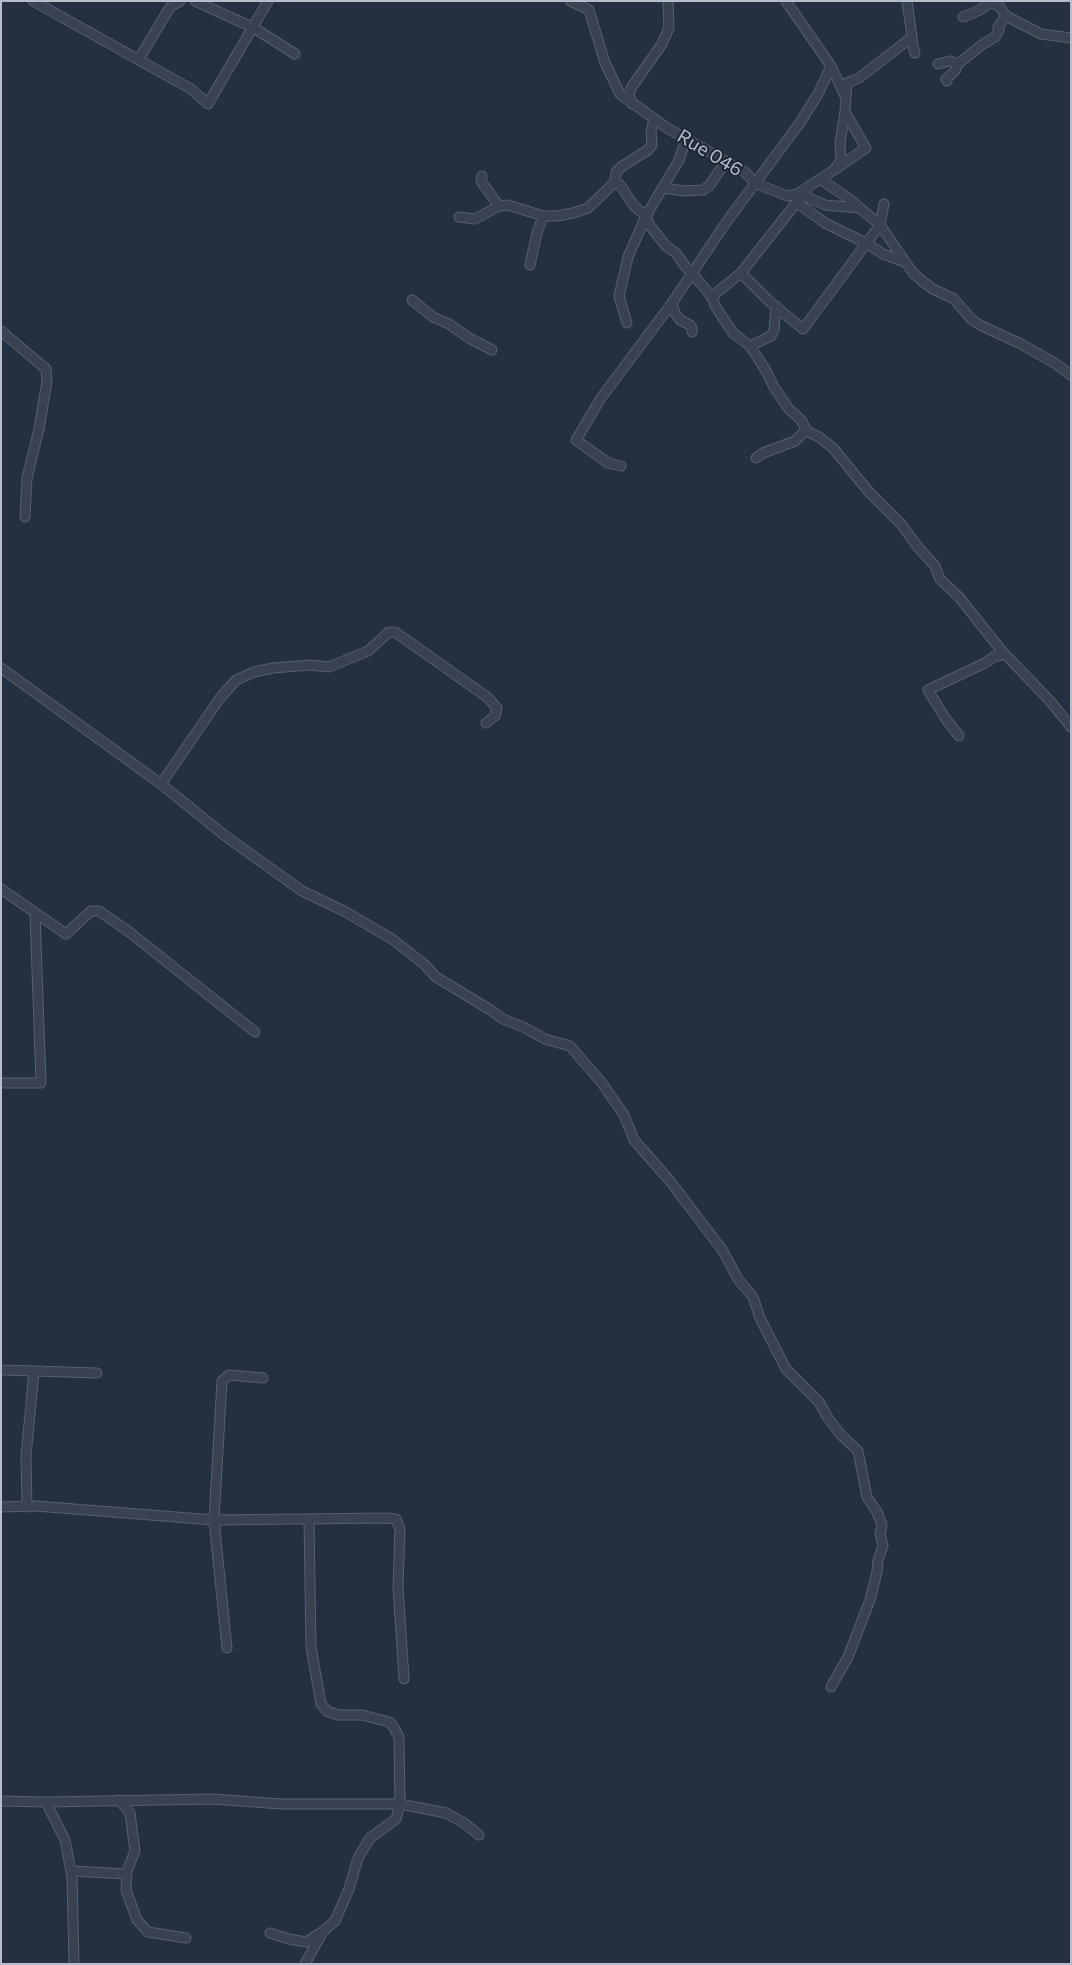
<!DOCTYPE html>
<style>
body{margin:0}
#map{position:relative;width:1072px;height:1965px;overflow:hidden;background:#243040;font-family:Commissioner,sans-serif}
canvas{display:block}
.frame{position:absolute;inset:0;border:2px solid #b5bdca;pointer-events:none}
</style>
<div id="map">
<canvas width="1072" height="1965"></canvas>
<div class="frame"></div>
</div>
<script>
const g = document.querySelector('canvas').getContext('2d');
g.lineJoin = 'round';
const poly = rows => new Path2D(rows.map(r => 'M' + r).join(''));
function trace(path, color, width, dash) { g.strokeStyle = color; g.lineWidth = width; g.lineCap = dash ? 'butt' : 'round'; g.setLineDash(dash || []); g.stroke(path); }
function write(font, color, halo, rows, align = 'center') {
  g.font = font + ' Commissioner,sans-serif'; g.lineWidth = 4; g.setLineDash([]); g.textBaseline = 'middle'; g.strokeStyle = halo; g.fillStyle = color; for (const [text, x, y, turn = 0] of rows) {
    g.save(); g.translate(x, y); g.rotate((+turn || 0) * Math.PI / 180); g.textAlign = isNaN(turn) ? turn : align; if (halo) g.strokeText(text, 0, 0); g.fillText(text, 0, 0); g.restore();
  }
}
const minor = poly([
 [33,1,191,89,208,104,268,1],
 [195,1,254,28,295,54],
 [570,1,589,10,605,63,620,94,667,128,745,172,755,183,787,196,797,194,834,170,841,161,840,143,845,111,847,83,859,78,912,37,913,47,915,53],
 [786,1,831,66,845,96],
 [907,1,912,37],
 [963,17,980,10,991,2,1000,7,1006,16,1041,34,1071,38],
 [139,59,170,7,180,1],
 [938,64,950,61,958,64],
 [947,81,946,79,955,71,958,64,983,44,995,37,999,30,998,27,1006,16],
 [632,104,629,95,631,88,662,44,669,28,668,1],
 [837,168,866,148,845,112],
 [482,176,481,181,499,206],
 [615,182,620,185,634,206,646,216,650,226,666,246,676,253,685,266,696,278,713,298,715,306,733,333,750,346,765,369,774,387,788,408,801,420,807,431,819,437,833,448,869,492,901,524,917,546,935,566,940,579,959,597,1001,650,1051,702,1071,727],
 [664,188,684,191,703,190,710,185,719,171,728,162],
 [807,189,741,273,770,302,803,329,880,225,848,198,820,179],
 [802,195,825,205,860,208],
 [799,201,800,205,825,223,866,243,883,254,905,262],
 [884,204,880,225,913,273,921,280,933,289,954,299,971,319,980,325,1021,344,1056,364,1071,375],
 [459,217,475,219,499,206,508,205,543,216],
 [530,265,537,233,543,216,557,216,573,213,588,208,615,182,616,172,621,167,648,150,652,145,651,131,654,120],
 [711,297,741,273],
 [412,300,433,317,449,324,469,338,492,350],
 [672,303,675,313,680,320,690,325,692,328,692,332],
 [627,323,619,296,628,257,646,216,679,160,686,139],
 [1,331,46,369,47,381,39,429,27,478,25,517],
 [750,346,771,336,774,330,776,306],
 [756,458,763,453,795,441,802,434,807,431],
 [621,466,608,463,576,440,601,398,672,303,725,224,799,124,818,94,831,66],
 [1,668,161,784,224,835,302,891,344,911,392,939,424,964,436,977,489,1009,503,1019,523,1027,545,1039,570,1046,602,1083,624,1115,634,1140,670,1181,723,1251,738,1279,753,1297,760,1318,786,1369,819,1402,828,1418,841,1435,858,1451,867,1497,877,1512,882,1525,880,1534,883,1546,878,1560,877,1572,870,1600,848,1657,831,1687],
 [959,736,945,718,928,690,985,663,995,656,999,656,1003,652],
 [161,784,220,698,236,680,254,672,273,668,310,665,329,667,368,651,389,632,395,632,487,697,497,708,495,716,486,723],
 [1,889,66,934,91,911,99,911,128,931,255,1032],
 [1,1083,41,1083,35,914],
 [1,1370,97,1373],
 [1,1507,36,1506,214,1520,387,1518,396,1519,400,1529,398,1587,404,1679],
 [27,1507,26,1456,34,1372],
 [227,1648,214,1520,222,1381,229,1375,263,1378],
 [119,1800,130,1813,135,1851,127,1871,126,1890,137,1920,148,1932,186,1938],
 [1,1801,46,1802,213,1799,281,1804,400,1804,446,1813,464,1823,479,1835],
 [46,1802,65,1840,72,1877,74,1964],
 [71,1871,127,1874],
 [270,1933,289,1939,306,1942,322,1932,335,1921,349,1889,358,1858,370,1838,396,1819,400,1804,399,1737,393,1726,389,1722,362,1715,338,1715,327,1711,321,1704,311,1647,309,1519],
 [305,1964,322,1933]
]);
const streetNames = [
 ["Rue 046",710,153,31]
];
trace(minor, '#56606d', 11);
trace(minor, '#384250', 9);
write('19px', '#b5bdca', '#1d2735', streetNames);
</script>
